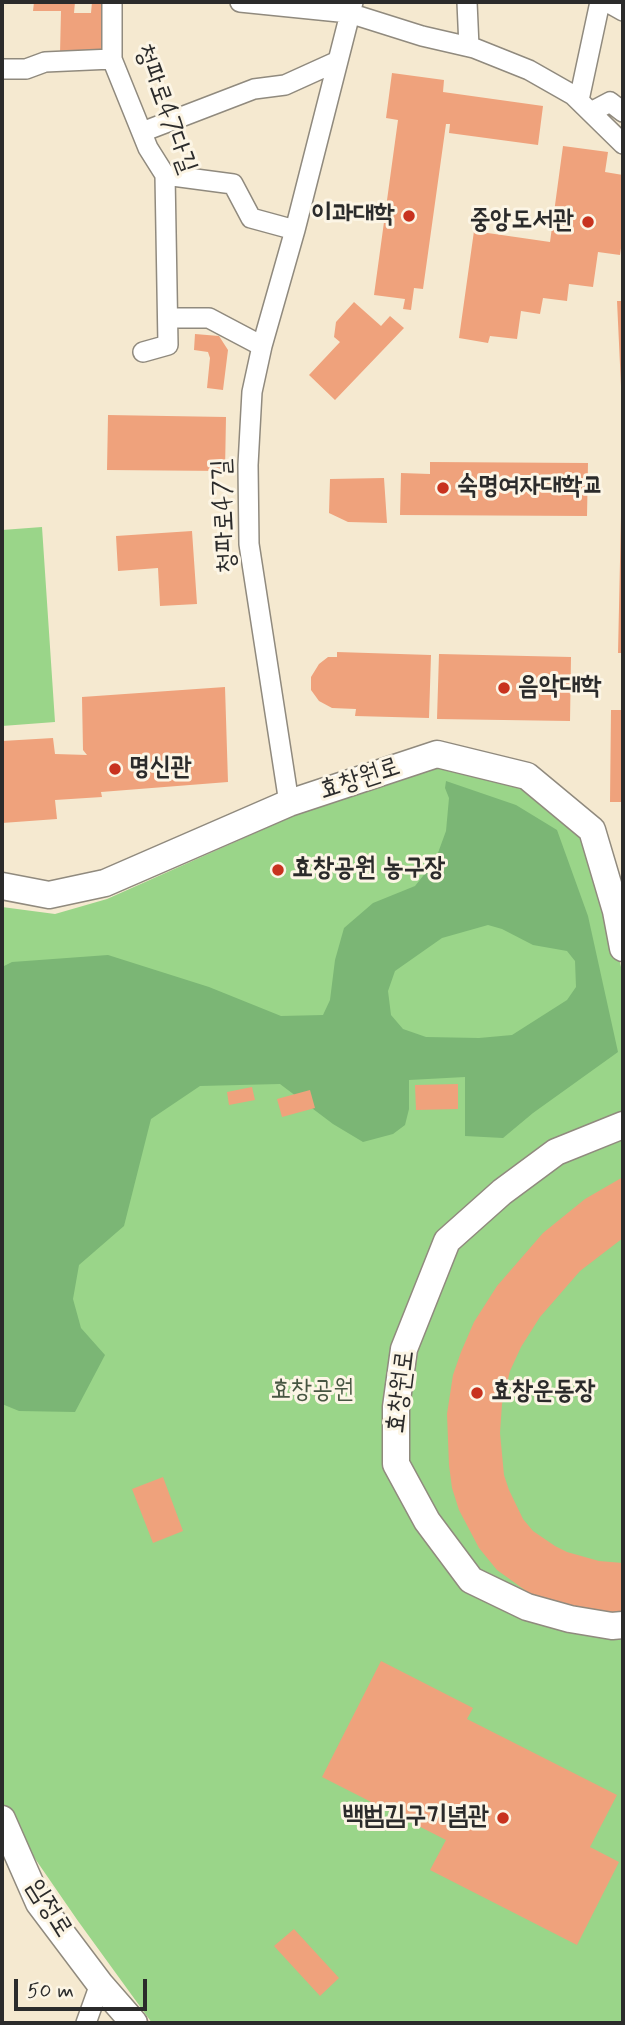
<!DOCTYPE html>
<meta charset="utf-8">
<style>
body{margin:0}
#map{position:relative;width:625px;height:2025px;overflow:hidden;background:#f5e9d0;font-family:Mynerve,sans-serif}
canvas{display:block}
.frame{position:absolute;inset:0;border:4px solid #2b2b2b;pointer-events:none}
.scale{position:absolute;left:14px;top:1979px;width:133px;height:32px;box-sizing:border-box;border:4px solid #2b2b2b;border-top:0;padding-left:9px;font-size:21px;line-height:24px;white-space:nowrap;color:#2b2b2b;-webkit-text-stroke:5px #fcf5e5;paint-order:stroke}
</style>
<div id="map">
<canvas width="625" height="2025"></canvas>
<div class="frame"></div>
<div class="scale">50 m</div>
</div>
<script>
const g = document.querySelector('canvas').getContext('2d');
g.lineJoin = 'round';
function paint(path, color) { g.fillStyle = color; g.fill(path, 'evenodd'); }
const poly = rows => new Path2D(rows.map(r => 'M' + r).join(''));
function trace(path, color, width, dash) { g.strokeStyle = color; g.lineWidth = width; g.lineCap = dash ? 'butt' : 'round'; g.setLineDash(dash || []); g.stroke(path); }
function write(font, color, halo, rows, align = 'center') {
  g.font = font + ' Mynerve,"Poor Story",sans-serif'; g.lineWidth = 6; g.setLineDash([]); g.textBaseline = 'middle'; g.strokeStyle = halo; g.fillStyle = color; for (const [text, x, y, turn = 0] of rows) {
    g.save(); g.translate(x, y); g.rotate((+turn || 0) * Math.PI / 180); g.textAlign = isNaN(turn) ? turn : align; if (halo) g.strokeText(text, 0, 0); g.fillText(text, 0, 0); g.restore();
  }
}
const green = poly([
 [42,527,55,722,2,726,2,530],
 [439,763,525,784,585,834,610,912,623,977,623,2023,152,2023,78,1921,7,1818,2,1806,2,907,55,914,107,899,300,813]
]);
const forest = poly([
 [446,781,516,805,557,830,588,916,618,1052,533,1113,503,1138,465,1136,465,1077,409,1080,409,1109,405,1125,393,1134,363,1142,333,1124,280,1084,200,1086,151,1119,124,1226,79,1265,73,1299,81,1328,105,1355,75,1412,19,1411,2,1404,2,967,12,962,108,955,209,987,281,1016,323,1015,330,1000,335,960,344,928,373,903,415,886,435,861,446,831,449,798,445,788],
 [488,925,502,929,533,945,567,951,575,961,576,987,567,1000,512,1035,479,1038,426,1037,403,1029,391,1015,388,991,395,971,442,938]
]);
const building = poly([
 [34,2,75,2,74,13,91,13,92,2,102,2,101,55,60,54,61,11,33,11],
 [392,73,444,80,443,92,543,106,538,145,449,133,450,124,446,124,423,289,414,288,411,310,403,309,405,299,374,295,398,120,386,118],
 [563,146,608,152,605,172,623,175,623,234,620,255,598,252,593,287,569,284,567,301,543,298,540,314,521,311,517,339,490,336,488,343,459,338,474,231,550,242],
 [617,301,623,301,623,386,621,386],
 [354,302,381,326,390,316,404,328,335,400,309,375,340,342,334,337,336,322],
 [195,334,219,336,228,350,223,390,207,388,210,358,208,352,194,350],
 [108,415,226,417,225,471,107,470],
 [430,462,588,463,587,516,400,515,401,473,430,474],
 [384,478,387,523,348,522,329,513,330,479],
 [621,516,623,516,623,653,618,653],
 [192,531,197,604,160,606,158,568,118,571,116,536],
 [337,652,431,655,429,718,355,716,356,709,332,708,319,701,311,690,311,677,319,664,328,657,337,657],
 [439,654,571,657,570,721,437,719],
 [225,687,228,782,101,792,102,797,55,800,57,819,2,823,2,741,53,738,55,754,87,755,83,750,82,697],
 [611,710,623,710,623,802,610,802],
 [458,1084,458,1109,416,1110,415,1085],
 [252,1087,255,1100,229,1105,227,1092],
 [310,1090,315,1108,282,1117,277,1099],
 [623,1177,623,1238,580,1271,540,1317,521,1347,510,1371,502,1404,500,1433,504,1475,509,1490,523,1519,533,1531,555,1546,567,1552,599,1561,623,1563,623,1615,592,1614,546,1601,529,1593,497,1570,479,1548,459,1510,452,1488,449,1465,447,1414,453,1375,461,1352,474,1322,497,1286,543,1233,585,1199],
 [163,1477,183,1531,153,1543,132,1489],
 [381,1661,473,1708,467,1719,617,1795,590,1847,619,1862,577,1945,430,1870,446,1840,322,1777],
 [294,1929,339,1978,320,1996,274,1946]
]);
const street = poly([
 [112,2,112,59,148,148,165,175,168,345,143,352],
 [240,2,349,13,422,36,474,48,529,70,573,95,623,144],
 [467,2,469,47],
 [607,2,623,11],
 [2,69,26,69,45,62,112,59],
 [579,100,600,2],
 [591,112,610,102,623,112],
 [142,132,254,89,285,85,338,61],
 [165,175,233,184,251,218,295,230],
 [169,318,209,318,262,346],
 [289,803,249,544,248,465,252,392,262,346,295,230,353,2],
 [86,2023,100,1984]
]);
const secondary = poly([
 [2,886,49,895,105,883,289,803,437,754,527,776,592,830,616,911,623,948],
 [623,1125,556,1152,502,1192,447,1241,404,1349,396,1407,396,1464,427,1521,471,1580,527,1607,570,1619,612,1626,623,1625],
 [2,1819,39,1903,100,1984,134,2023]
]);
const markers = [
 [409,216,7,"#c8321e"],
 [588,222,7,"#c8321e"],
 [443,488,7,"#c8321e"],
 [504,688,7,"#c8321e"],
 [115,769,7,"#c8321e"],
 [278,870,7,"#c8321e"],
 [477,1393,7,"#c8321e"],
 [503,1818,7,"#c8321e"]
];
const streetNames = [
 ["청파로47다길",164,109,70],
 ["청파로47길",226,516,-93],
 ["효창원로",360,780,-18],
 ["효창원로",402,1392,-83],
 ["임정로",48,1909,58]
];
const poiNames = [
 ["이과대학",395,216,"right"],
 ["중앙도서관",574,222,"right"],
 ["숙명여자대학교",457,488],
 ["음악대학",518,688],
 ["명신관",129,769],
 ["효창공원 농구장",292,870],
 ["효창운동장",491,1393],
 ["백범김구기념관",489,1818,"right"]
];
const parkNames = [
 ["효창공원",312,1392]
];
paint(green, '#9ad589');
paint(forest, '#7bb675');
paint(building, '#efa27c');
trace(street, '#908a7e', 22);
trace(secondary, '#908a7e', 29);
trace(street, '#fff', 19);
trace(secondary, '#fff', 26);
for (const [x, y, r, color] of markers) { const dot = new Path2D(); dot.arc(x, y, r, 0, 2 * Math.PI); g.fillStyle = color; g.fill(dot); trace(dot, '#fcf5e5', 2.5); }
write('26px', '#2b2b2b', '#fcf5e5', streetNames);
write('bold 26px', '#2b2b2b', '#fcf5e5', poiNames, 'left');
write('26px', '#475642', '#fcf5e5', parkNames);
</script>
